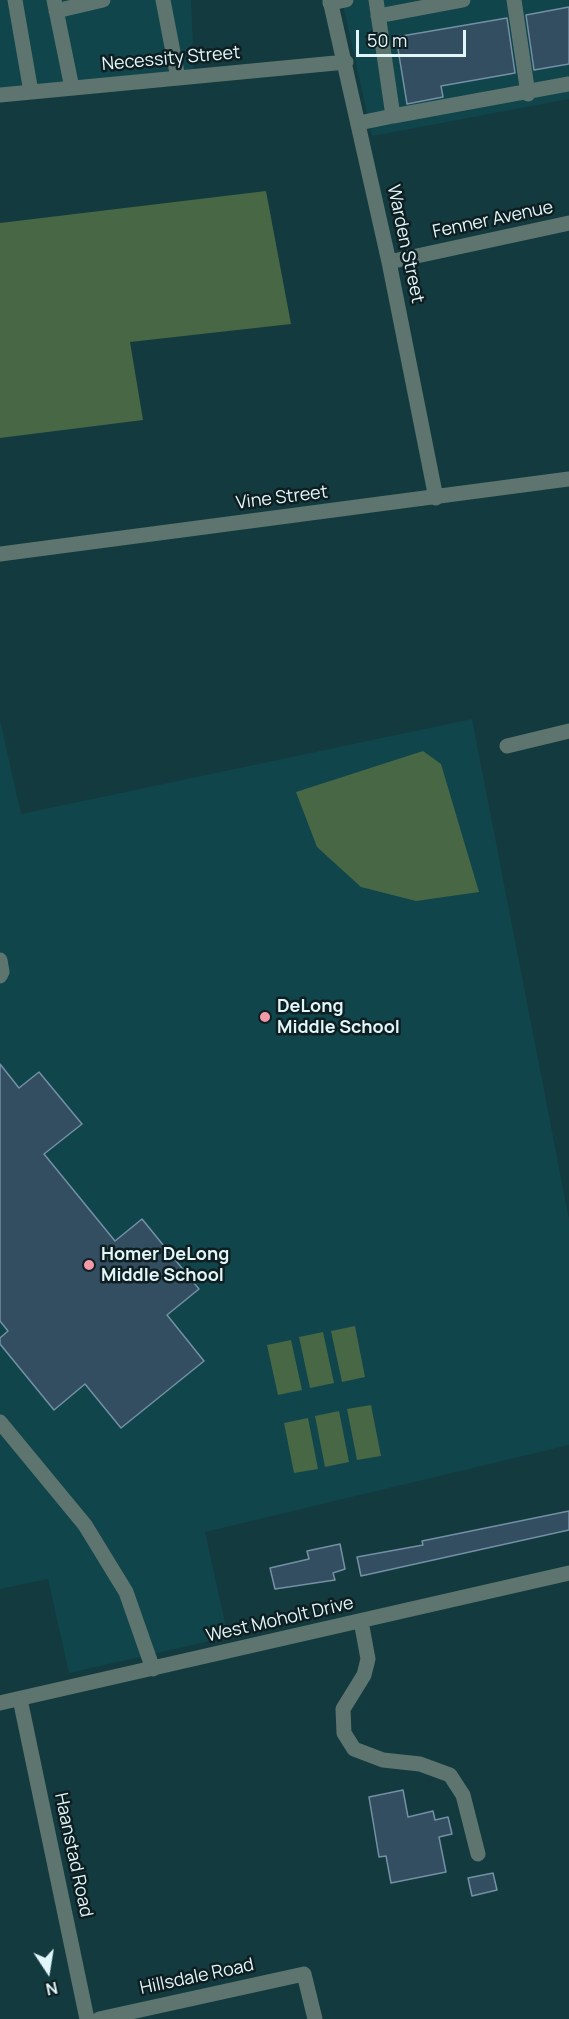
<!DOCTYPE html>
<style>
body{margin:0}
#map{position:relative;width:569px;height:2019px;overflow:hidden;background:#133a3f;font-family:Manrope,sans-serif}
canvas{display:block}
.north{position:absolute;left:18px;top:1941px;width:60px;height:60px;-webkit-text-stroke:4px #0e1e21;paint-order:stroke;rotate:168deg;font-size:16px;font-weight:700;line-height:24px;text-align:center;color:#e1f6f9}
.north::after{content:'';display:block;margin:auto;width:21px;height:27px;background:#e1f6f9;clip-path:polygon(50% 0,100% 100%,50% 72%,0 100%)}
.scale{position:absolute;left:356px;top:30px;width:110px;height:27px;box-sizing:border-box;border:3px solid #e1f6f9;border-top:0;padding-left:8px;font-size:18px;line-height:21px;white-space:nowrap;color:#e1f6f9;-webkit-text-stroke:4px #0e1e21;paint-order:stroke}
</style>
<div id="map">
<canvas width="569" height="2019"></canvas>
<div class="north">N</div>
<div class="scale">50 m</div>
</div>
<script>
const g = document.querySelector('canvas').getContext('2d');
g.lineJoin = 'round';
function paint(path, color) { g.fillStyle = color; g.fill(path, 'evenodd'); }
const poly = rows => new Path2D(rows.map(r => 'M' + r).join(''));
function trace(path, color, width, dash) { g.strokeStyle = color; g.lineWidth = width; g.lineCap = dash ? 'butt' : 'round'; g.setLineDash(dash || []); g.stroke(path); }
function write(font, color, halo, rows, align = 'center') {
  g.font = font + ' Manrope,sans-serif'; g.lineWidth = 5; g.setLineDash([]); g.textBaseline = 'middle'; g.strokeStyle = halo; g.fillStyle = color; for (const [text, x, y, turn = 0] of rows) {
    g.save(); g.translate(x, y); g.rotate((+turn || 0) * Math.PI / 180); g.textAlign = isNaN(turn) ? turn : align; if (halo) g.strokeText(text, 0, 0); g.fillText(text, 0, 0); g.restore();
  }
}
const built = poly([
 [0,0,191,0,194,70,0,89],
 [342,0,569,0,569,99,372,136],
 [472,719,569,1219,569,1445,205,1532,228,1637,69,1673,48,1579,0,1589,0,720,21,814]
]);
const green = poly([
 [266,191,291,324,130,342,143,420,0,438,0,223],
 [423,751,441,764,479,892,416,901,361,887,317,847,296,792],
 [355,1326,365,1377,342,1382,331,1331],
 [323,1332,334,1383,310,1388,299,1337],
 [291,1340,302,1390,278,1395,267,1345],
 [371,1405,381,1456,357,1460,347,1409],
 [339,1411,349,1462,325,1467,315,1416],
 [308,1418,318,1469,294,1473,284,1423]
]);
const building = poly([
 [569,7,569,64,534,70,526,15,569,7],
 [507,18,515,73,441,86,443,97,407,104,396,37,507,18],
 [0,1064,19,1088,39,1072,82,1124,44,1154,115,1241,142,1219,199,1289,167,1315,204,1361,121,1428,85,1384,54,1410,0,1344,0,1338,8,1331,0,1321,0,1064],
 [569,1511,569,1530,361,1576,357,1557,423,1545,422,1541,569,1511],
 [340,1544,345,1569,333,1573,335,1580,275,1589,270,1568,309,1559,307,1551,340,1544],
 [403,1790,408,1817,433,1811,435,1820,448,1817,452,1834,439,1837,446,1872,391,1883,386,1856,379,1857,369,1797,403,1790],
 [493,1873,497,1890,472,1896,468,1878,493,1873]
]);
const minor = poly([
 [15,0,31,92],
 [54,0,72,88],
 [163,0,178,78],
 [330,0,389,262,436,498],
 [376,0,393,116,569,84],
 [514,0,528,94],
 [330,3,346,0],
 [56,11,103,0],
 [378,16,463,0],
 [0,95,346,62],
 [359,123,393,116],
 [389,262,569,223],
 [0,554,569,479],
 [507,746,569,731],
 [0,960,2,972,0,976],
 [0,1422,85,1525,126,1592,153,1669],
 [361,1621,368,1659,364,1675,343,1709,344,1733,354,1749,383,1760,420,1764,450,1775,463,1795,478,1854],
 [20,1699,87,2019],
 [0,1703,569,1573],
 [99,2019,304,1974,315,2019]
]);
const markers = [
 [265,1017,6,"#f39aa9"],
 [89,1265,6,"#f39aa9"]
];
const streetNames = [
 ["Necessity Street",171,59,-5],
 ["Fenner Avenue",493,220,-12],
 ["Warden Street",405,244,78],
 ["Vine Street",282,498,-7],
 ["West Moholt Drive",280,1620,-13],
 ["Haanstad Road",73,1855,78],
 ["Hillsdale Road",197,1977,-12]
];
const poiNames = [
 ["DeLong",277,1007],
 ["Middle School",277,1028],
 ["Homer DeLong",101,1255],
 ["Middle School",101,1276]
];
paint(built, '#10454c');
paint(green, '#476745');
paint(building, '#344e61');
trace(building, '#7490a5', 1.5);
trace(minor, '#5d756e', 15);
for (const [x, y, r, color] of markers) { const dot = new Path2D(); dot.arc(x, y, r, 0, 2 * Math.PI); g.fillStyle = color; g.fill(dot); trace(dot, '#0e1e21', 2); }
write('18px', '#e1f6f9', '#0e1e21', streetNames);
write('bold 18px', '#e1f6f9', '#0e1e21', poiNames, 'left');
</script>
